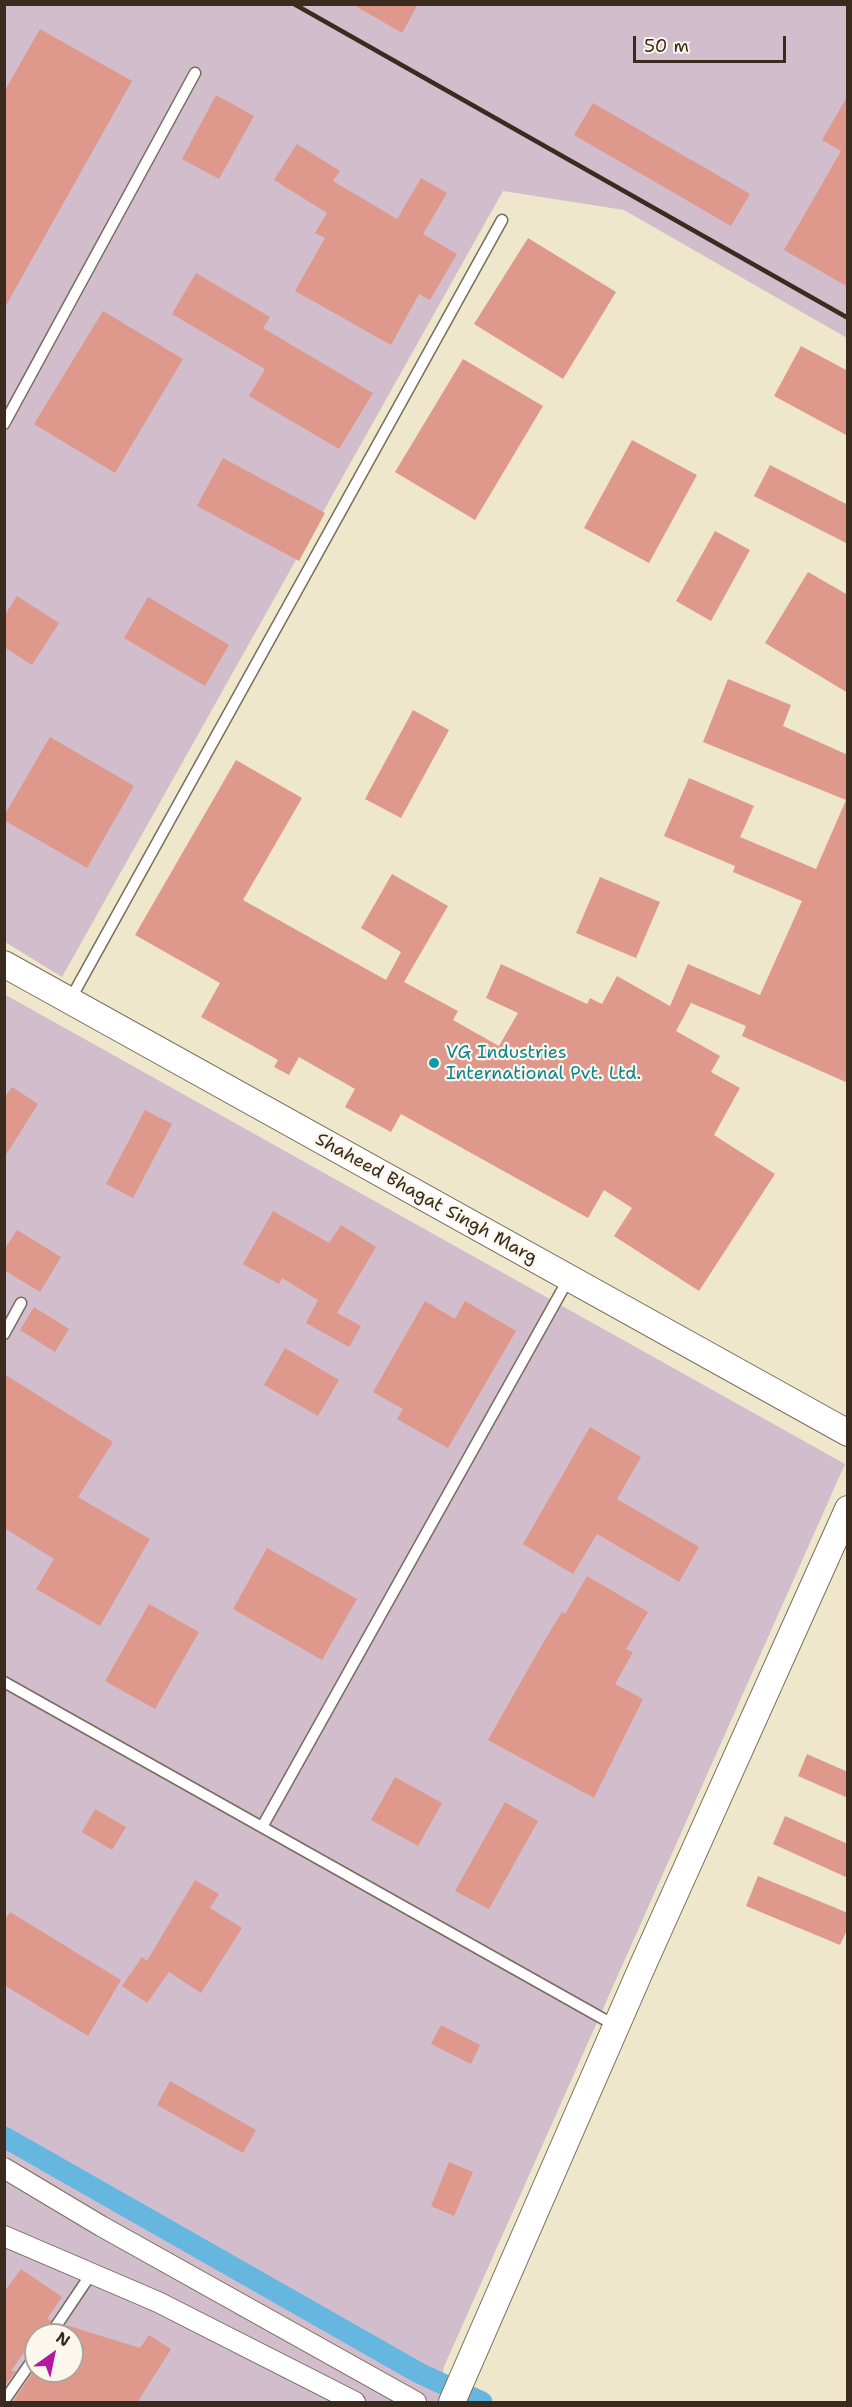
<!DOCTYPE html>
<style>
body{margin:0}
#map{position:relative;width:852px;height:2407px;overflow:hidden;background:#efe7cb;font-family:"Shantell Sans",sans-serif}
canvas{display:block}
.frame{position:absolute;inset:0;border:6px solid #3b2a1e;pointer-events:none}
.north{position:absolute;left:24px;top:2323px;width:60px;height:60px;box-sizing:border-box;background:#fbf7ec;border:2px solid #aea59a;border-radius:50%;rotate:33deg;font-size:16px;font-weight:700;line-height:24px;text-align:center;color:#3b2a1e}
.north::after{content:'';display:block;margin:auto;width:21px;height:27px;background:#b5179e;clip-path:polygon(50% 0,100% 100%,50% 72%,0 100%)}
.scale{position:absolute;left:633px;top:36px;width:153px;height:27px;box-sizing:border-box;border:3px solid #3b2a1e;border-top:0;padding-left:8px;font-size:18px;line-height:21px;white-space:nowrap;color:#3b2a1e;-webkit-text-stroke:4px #fbf7ec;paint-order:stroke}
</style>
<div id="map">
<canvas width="852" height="2407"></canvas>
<div class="frame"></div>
<div class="north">N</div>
<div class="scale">50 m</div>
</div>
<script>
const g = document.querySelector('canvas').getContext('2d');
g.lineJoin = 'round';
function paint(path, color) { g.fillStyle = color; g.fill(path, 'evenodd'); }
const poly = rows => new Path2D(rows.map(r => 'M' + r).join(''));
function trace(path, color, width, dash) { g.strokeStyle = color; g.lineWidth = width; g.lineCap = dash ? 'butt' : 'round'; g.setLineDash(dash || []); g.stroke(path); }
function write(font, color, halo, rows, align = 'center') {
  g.font = font + ' "Shantell Sans",sans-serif'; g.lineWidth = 4.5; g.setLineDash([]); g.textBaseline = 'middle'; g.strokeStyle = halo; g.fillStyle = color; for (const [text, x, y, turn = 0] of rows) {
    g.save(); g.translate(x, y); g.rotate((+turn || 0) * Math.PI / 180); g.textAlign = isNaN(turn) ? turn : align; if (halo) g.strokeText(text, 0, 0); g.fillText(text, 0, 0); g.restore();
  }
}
const industrial = poly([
 [4,5,847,5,847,338,624,210,503,191,62,977,5,942],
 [4,994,845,1464,443,2369,448,2402,5,2402],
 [36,2335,72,2335,72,2371,36,2371]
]);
const canal = poly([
 [4,2137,419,2373,482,2402]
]);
const building = poly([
 [352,4,418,4,402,33],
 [40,29,132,81,4,309,4,92],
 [216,95,254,116,219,179,182,159],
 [848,95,848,287,784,250,841,151,822,140],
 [593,103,750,194,731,226,574,135],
 [297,144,340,171,333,181,397,219,421,178,447,193,423,234,457,254,430,300,419,294,391,345,295,291,325,238,315,233,327,213,274,180],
 [528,238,616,292,563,379,474,324],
 [196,273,270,317,263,328,373,393,339,449,249,396,265,369,172,314],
 [103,311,183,359,115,473,34,424],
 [801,346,848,371,848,436,774,396],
 [463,359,543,406,475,520,395,472],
 [632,440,697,475,649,563,584,528],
 [223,458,325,513,299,561,197,506],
 [770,465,848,505,848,544,754,496],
 [715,531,750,550,711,621,676,601],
 [808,572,848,595,848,693,765,643],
 [17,596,59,623,32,665,4,647,4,616],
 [148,597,229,645,205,686,124,638],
 [728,679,791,705,783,726,848,755,848,1083,742,1036,746,1026,691,1003,676,1031,720,1056,711,1072,740,1088,714,1135,775,1174,699,1291,614,1236,632,1208,604,1190,588,1218,401,1114,391,1132,345,1107,355,1089,299,1057,289,1075,274,1067,278,1060,201,1017,220,983,135,935,236,760,302,798,243,900,386,980,401,952,361,928,392,874,448,906,404,982,458,1011,453,1020,499,1046,518,1013,486,998,501,964,587,1004,590,998,602,1004,617,976,670,1006,688,964,760,995,802,901,733,872,735,866,664,836,689,778,754,806,740,837,816,869,846,800,703,742],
 [413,710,449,730,401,818,365,799],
 [50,737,134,786,87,868,4,820,4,816],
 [600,877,660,902,636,958,576,933],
 [12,1087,38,1104,4,1158,4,1098],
 [145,1110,172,1124,133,1198,106,1184],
 [273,1211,329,1243,341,1225,376,1247,337,1313,361,1326,349,1347,306,1323,318,1300,282,1278,279,1284,243,1264],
 [17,1230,61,1257,40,1292,4,1270,4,1250],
 [425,1301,455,1319,465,1301,516,1331,448,1448,397,1419,403,1409,373,1392],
 [34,1307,69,1329,55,1352,20,1330],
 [285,1348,339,1380,318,1416,264,1385],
 [4,1374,113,1442,78,1497,150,1539,100,1626,36,1589,54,1559,4,1528],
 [590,1427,641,1457,617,1499,699,1547,679,1582,597,1534,573,1574,523,1544],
 [267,1548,357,1599,322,1660,233,1609],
 [587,1576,648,1612,626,1649,633,1652,615,1684,643,1699,594,1798,488,1740,543,1643,562,1612,565,1614],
 [149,1604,199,1632,155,1709,105,1681],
 [807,1754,848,1772,848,1798,798,1776],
 [395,1777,442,1803,418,1846,371,1820],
 [505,1802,538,1821,489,1909,455,1891],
 [95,1809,126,1827,112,1850,82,1832],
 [785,1816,848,1844,848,1878,773,1844],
 [758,1876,848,1913,848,1928,840,1945,746,1906],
 [195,1880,219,1894,210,1908,242,1928,201,1993,169,1972,147,2003,122,1986,142,1957,147,1961],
 [10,1912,121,1980,88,2036,4,1985,4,1921],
 [441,2025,480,2045,471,2064,431,2044],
 [170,2081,256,2130,243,2153,157,2105],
 [449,2162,473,2172,454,2216,431,2206],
 [21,2269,62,2297,47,2319,51,2320,43,2335,36,2335,11,2371,16,2371,4,2387,4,2292],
 [66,2325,140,2348,149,2335,171,2349,137,2403,12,2403,34,2371,72,2371,72,2335,59,2335]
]);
const service = poly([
 [4,424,195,73],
 [70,1000,502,220],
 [4,1334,21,1303],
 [4,1682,616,2026],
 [262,1827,569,1278],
 [50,2335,91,2274],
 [4,2401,36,2355]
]);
const minor = poly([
 [4,2168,101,2226,416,2402],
 [4,2236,158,2302,355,2402]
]);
const tertiary = poly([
 [4,964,848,1433],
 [452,2402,642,1967,848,1509]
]);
const rail = poly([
 [294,4,848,318]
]);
const markers = [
 [434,1063,6,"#0f9aa8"]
];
const cultureNames = [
 ["VG Industries",446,1053],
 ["International Pvt. Ltd.",446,1074]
];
const streetNames = [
 ["Shaheed Bhagat Singh Marg",426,1199,29]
];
paint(industrial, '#d1bdcc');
trace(canal, '#65b7e0', 21);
paint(building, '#df998c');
trace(service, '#7a6c5b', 13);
trace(minor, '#7a6c5b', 22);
trace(tertiary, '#7a6c5b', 28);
trace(service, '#fff', 10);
trace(minor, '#fff', 20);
trace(tertiary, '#fff', 26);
trace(rail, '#3b2a1e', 4.5);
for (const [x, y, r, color] of markers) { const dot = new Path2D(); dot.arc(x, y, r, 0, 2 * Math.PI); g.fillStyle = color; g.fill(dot); trace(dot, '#fbf7ec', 2); }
write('18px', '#0d838f', '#fbf7ec', cultureNames, 'left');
write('18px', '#3b2a1e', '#fbf7ec', streetNames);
</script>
